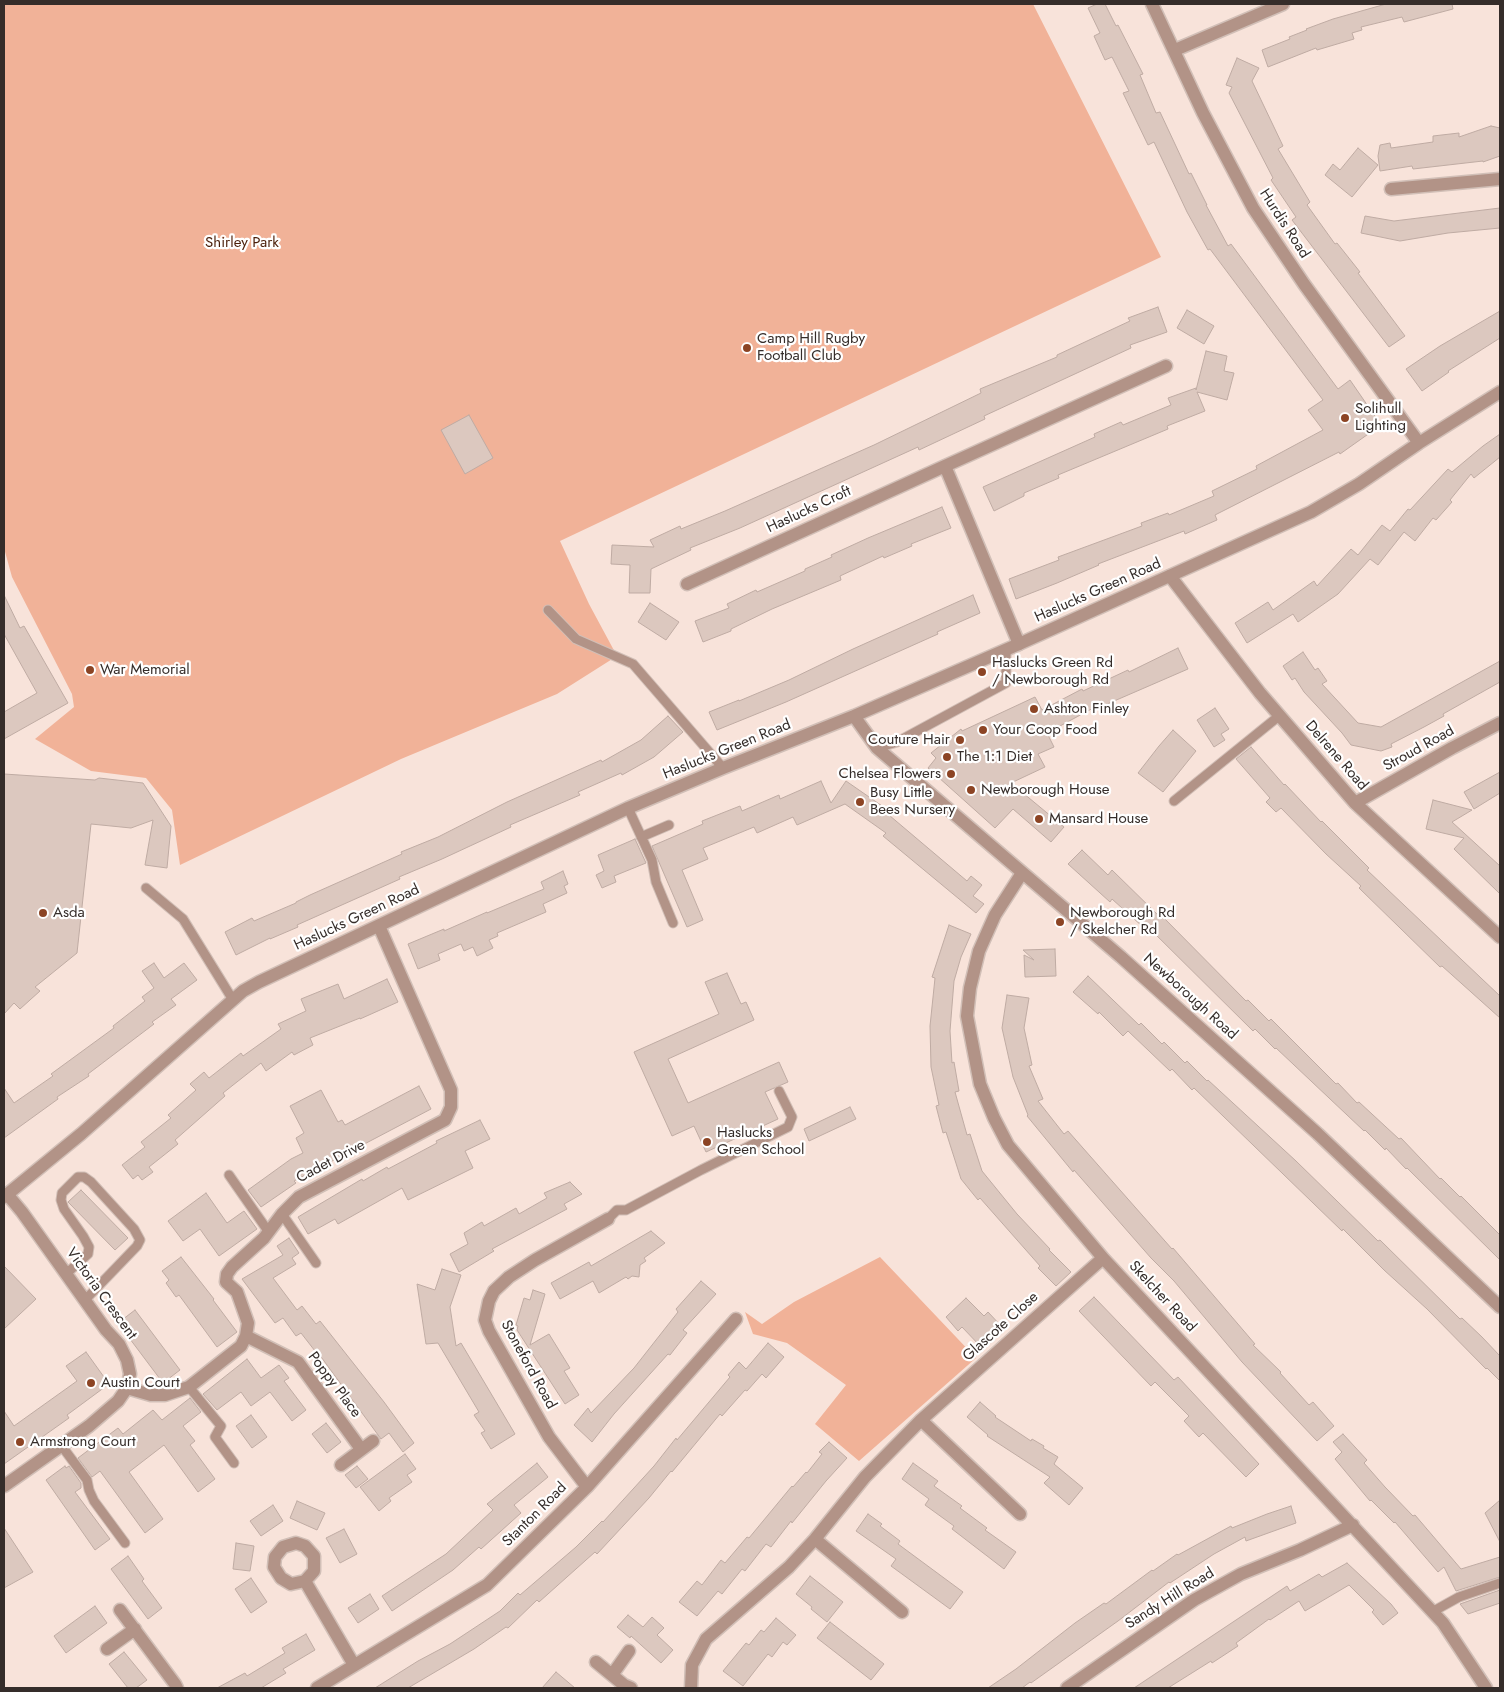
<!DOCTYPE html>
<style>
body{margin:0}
#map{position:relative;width:1504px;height:1692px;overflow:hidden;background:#f8e3da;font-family:Jost,sans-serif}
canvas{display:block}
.frame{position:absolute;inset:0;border:5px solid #352d2a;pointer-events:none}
</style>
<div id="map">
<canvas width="1504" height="1692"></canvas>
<div class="frame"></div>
</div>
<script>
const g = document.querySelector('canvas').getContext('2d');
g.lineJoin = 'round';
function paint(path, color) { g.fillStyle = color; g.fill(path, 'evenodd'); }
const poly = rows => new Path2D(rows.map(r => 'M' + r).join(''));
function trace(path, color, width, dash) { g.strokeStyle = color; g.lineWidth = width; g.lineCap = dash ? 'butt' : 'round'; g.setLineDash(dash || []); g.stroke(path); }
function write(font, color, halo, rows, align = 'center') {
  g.font = font + ' Jost,sans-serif'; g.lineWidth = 4.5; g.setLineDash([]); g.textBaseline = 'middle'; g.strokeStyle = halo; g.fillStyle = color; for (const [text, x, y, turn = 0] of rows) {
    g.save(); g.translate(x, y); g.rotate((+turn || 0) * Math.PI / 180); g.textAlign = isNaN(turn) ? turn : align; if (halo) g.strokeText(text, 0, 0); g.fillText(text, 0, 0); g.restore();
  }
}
const green = poly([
 [4,4,1033,4,1161,257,560,541,589,604,617,656,557,694,401,759,180,865,172,810,146,778,91,771,35,739,74,707,72,694,12,577,4,548],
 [880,1257,976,1358,859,1461,815,1424,846,1385,787,1343,753,1334,745,1312,762,1324,794,1302]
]);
const building = poly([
 [1097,4,1105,4,1116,26,1118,25,1143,74,1140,75,1156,113,1160,112,1189,174,1191,173,1207,205,1206,205,1228,246,1231,244,1338,389,1350,380,1381,425,1340,454,1339,452,1215,515,1217,520,1185,534,1184,531,1098,564,1099,565,1057,583,1016,599,1009,579,1059,560,1058,557,1142,526,1141,523,1168,513,1169,515,1214,496,1212,491,1257,469,1256,466,1323,430,1308,410,1323,400,1210,249,1208,250,1187,212,1154,142,1148,145,1123,93,1129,91,1112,57,1105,60,1094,36,1100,33,1088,8,1097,4],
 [1386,4,1452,4,1453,9,1404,22,1402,17,1361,27,1362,30,1352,33,1354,39,1317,50,1316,48,1268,67,1262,50,1290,39,1289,37,1307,30,1306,29,1333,19,1386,4],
 [1237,58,1259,68,1252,81,1283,146,1278,149,1310,202,1307,205,1335,244,1337,243,1360,272,1358,273,1405,336,1389,347,1292,220,1296,217,1271,180,1273,178,1229,93,1232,87,1226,85,1237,58],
 [1491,126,1500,128,1500,156,1483,162,1483,161,1413,169,1412,166,1380,171,1378,156,1380,145,1390,143,1391,148,1433,142,1433,136,1459,133,1459,137,1491,126],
 [1358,148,1378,165,1352,197,1325,175,1333,164,1340,170,1358,148],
 [1500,208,1500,228,1448,233,1400,241,1361,233,1365,216,1394,221,1500,208],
 [1158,307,1167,332,1130,345,1131,348,984,416,985,419,919,450,918,447,740,528,690,548,691,550,651,569,650,593,629,593,630,565,611,564,612,545,654,547,650,540,680,526,681,529,725,511,874,445,981,393,980,389,1057,357,1057,355,1130,321,1128,318,1158,307],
 [1187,310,1214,326,1204,344,1177,328,1187,310],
 [1500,311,1500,338,1448,371,1449,372,1422,391,1406,369,1440,346,1500,311],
 [1206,351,1227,356,1224,371,1234,373,1227,400,1197,392,1205,411,1167,426,1168,429,1058,475,1059,478,1024,493,1024,496,994,511,983,487,1095,437,1094,434,1121,422,1123,425,1171,405,1168,398,1196,388,1196,390,1206,351],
 [469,415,493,458,465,474,441,430,469,415],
 [1500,434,1500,457,1474,478,1471,474,1450,500,1452,502,1436,520,1433,518,1415,541,1404,532,1378,565,1370,559,1338,594,1298,622,1293,614,1247,643,1235,623,1268,602,1273,610,1314,581,1317,586,1351,549,1358,555,1382,525,1390,531,1408,509,1410,510,1448,469,1452,472,1483,446,1500,434],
 [942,507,951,528,911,544,912,546,884,558,883,556,840,576,841,580,772,609,731,629,731,631,703,642,695,621,729,608,727,604,756,590,757,592,805,571,805,569,832,557,831,555,868,538,942,507],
 [4,595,20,628,24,626,68,703,4,739,4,712,37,693,4,634,4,595],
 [973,595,980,613,937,632,938,634,786,702,717,730,709,712,739,700,739,701,789,680,853,649,973,595],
 [650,603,679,622,666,640,638,622,650,603],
 [1178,648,1188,669,1098,708,1097,706,1047,733,1054,747,1038,754,1045,767,1011,783,1064,827,1051,842,1013,809,995,828,928,768,936,758,931,753,961,729,962,731,1035,697,1042,710,1082,689,1083,691,1128,670,1129,672,1178,648],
 [1303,652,1315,670,1318,668,1327,681,1322,684,1358,723,1381,727,1500,661,1500,682,1443,714,1444,716,1424,727,1391,744,1392,747,1381,751,1351,745,1342,733,1304,692,1295,678,1292,680,1283,666,1303,652],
 [1215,708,1229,729,1221,734,1225,740,1214,747,1197,720,1215,708],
 [668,716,683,732,654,757,622,775,621,773,578,792,580,795,510,825,511,827,442,859,399,877,400,879,297,925,298,927,270,939,270,938,236,955,225,932,252,918,254,921,296,903,296,902,310,895,402,854,401,852,438,837,507,802,601,760,602,762,641,740,668,716],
 [1173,730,1196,751,1163,792,1138,773,1159,746,1173,730],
 [1251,747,1284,785,1285,784,1321,822,1322,821,1369,868,1367,870,1500,996,1500,1018,1442,966,1440,967,1359,888,1361,886,1326,854,1281,808,1276,812,1266,802,1270,798,1236,759,1251,747],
 [1500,772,1500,793,1474,809,1464,792,1500,772],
 [4,774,95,780,99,778,143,783,171,826,167,868,145,865,153,820,131,828,91,824,77,953,35,987,40,991,20,1009,14,1003,4,1014,4,774],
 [821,781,831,803,846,781,885,808,883,810,967,881,971,876,982,885,973,896,984,904,976,913,883,836,886,833,845,804,797,825,793,817,757,833,754,827,703,848,708,859,682,870,703,920,687,927,652,846,703,824,702,821,740,806,742,811,779,795,780,799,821,781],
 [1433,800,1472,810,1452,822,1500,866,1500,894,1454,849,1464,838,1426,829,1433,800],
 [635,839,646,863,614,876,616,882,602,888,596,875,604,871,598,855,635,839],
 [1082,850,1108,875,1112,870,1160,917,1162,916,1246,1001,1248,1000,1269,1021,1271,1019,1336,1084,1338,1083,1357,1103,1359,1102,1399,1139,1401,1138,1440,1179,1441,1178,1460,1197,1461,1196,1500,1235,1500,1260,1407,1168,1406,1169,1386,1148,1385,1150,1365,1130,1364,1131,1276,1048,1275,1049,1255,1029,1253,1031,1145,924,1143,927,1112,899,1110,902,1068,864,1082,850],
 [563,871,568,884,564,886,567,893,543,904,546,912,497,933,498,936,489,940,493,948,477,956,473,947,464,951,461,944,438,954,440,960,418,969,408,944,444,929,444,931,487,912,487,913,544,889,541,882,563,871],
 [949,925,971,934,961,957,954,981,950,1031,952,1063,954,1062,959,1091,955,1092,967,1135,970,1134,982,1171,1017,1214,1050,1249,1049,1250,1071,1272,1056,1286,1038,1268,1040,1266,980,1198,978,1200,961,1179,946,1132,943,1133,936,1106,939,1105,931,1067,930,1026,935,978,932,977,949,925],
 [1055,949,1056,976,1025,977,1024,955,1034,960,1023,950,1055,949],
 [154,963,164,978,184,963,197,980,171,999,176,1005,152,1022,154,1024,88,1074,89,1076,57,1097,58,1099,4,1138,4,1088,14,1103,53,1076,51,1074,114,1028,113,1026,145,1001,142,997,154,988,142,971,154,963],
 [727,973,741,1004,746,1002,754,1020,668,1059,688,1103,779,1062,788,1082,765,1092,778,1119,706,1152,694,1126,672,1136,634,1052,719,1014,705,982,727,973],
 [1088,976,1139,1025,1141,1023,1162,1044,1164,1042,1185,1063,1187,1061,1207,1081,1208,1080,1296,1161,1378,1241,1380,1240,1460,1319,1462,1318,1482,1337,1500,1356,1500,1381,1487,1368,1486,1369,1427,1309,1384,1270,1343,1229,1342,1231,1194,1088,1192,1090,1172,1069,1170,1071,1128,1031,1123,1036,1099,1012,1098,1014,1073,992,1088,976],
 [387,979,398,1002,360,1019,360,1018,310,1038,313,1045,294,1055,292,1052,266,1071,261,1063,223,1093,225,1096,175,1140,178,1144,149,1167,153,1172,142,1180,138,1175,133,1179,122,1165,145,1147,141,1142,171,1118,168,1115,196,1090,190,1084,204,1072,209,1078,241,1053,243,1056,281,1029,278,1024,306,1011,301,999,338,984,344,999,387,979],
 [1007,995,1029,998,1024,1028,1032,1065,1029,1066,1043,1099,1038,1101,1064,1134,1068,1131,1172,1249,1173,1248,1255,1344,1253,1345,1281,1372,1280,1373,1309,1405,1313,1402,1334,1426,1317,1441,1242,1362,1174,1281,1151,1258,1074,1170,1073,1172,1027,1116,1028,1115,1013,1077,1002,1028,1007,995],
 [419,1086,431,1109,294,1181,296,1183,261,1207,248,1190,291,1159,303,1153,296,1138,304,1133,290,1106,321,1090,338,1122,342,1120,345,1125,419,1086],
 [850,1107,856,1119,809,1141,804,1129,850,1107],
 [480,1120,490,1139,465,1151,473,1168,408,1200,402,1188,338,1224,335,1219,308,1234,298,1217,362,1179,363,1181,387,1167,388,1169,437,1143,436,1141,480,1120],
 [570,1182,582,1194,564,1204,567,1209,492,1249,494,1251,459,1272,450,1254,468,1244,464,1233,482,1222,484,1226,516,1208,519,1214,547,1198,544,1193,570,1182],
 [81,1190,128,1238,115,1250,68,1202,81,1190],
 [206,1193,227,1223,244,1211,257,1229,219,1256,200,1229,183,1241,168,1221,206,1193],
 [651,1231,665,1243,644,1258,646,1261,640,1265,639,1277,632,1276,628,1279,626,1277,599,1293,593,1281,560,1299,551,1283,589,1262,591,1266,651,1231],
 [289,1238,299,1253,292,1258,296,1264,273,1278,297,1310,302,1306,316,1324,320,1321,384,1402,414,1443,403,1452,389,1433,381,1439,316,1350,315,1351,301,1333,296,1336,283,1318,275,1323,242,1279,283,1255,277,1246,289,1238],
 [181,1257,214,1299,213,1300,237,1332,217,1347,179,1295,176,1297,166,1283,169,1280,162,1271,181,1257],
 [4,1266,36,1299,4,1329,4,1266],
 [442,1269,461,1275,450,1307,456,1346,461,1343,515,1434,491,1449,481,1433,485,1431,474,1415,479,1412,438,1343,426,1344,417,1284,435,1290,442,1269],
 [701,1281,716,1294,683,1330,687,1333,670,1355,668,1354,614,1414,592,1442,574,1425,588,1408,591,1413,634,1368,678,1312,676,1309,701,1281],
 [533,1290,545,1294,530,1345,549,1334,570,1368,564,1371,579,1395,565,1404,517,1330,518,1326,516,1325,524,1298,530,1300,533,1290],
 [1094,1297,1174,1380,1178,1377,1259,1464,1246,1477,1203,1433,1199,1437,1184,1421,1189,1416,1155,1382,1151,1386,1079,1311,1094,1297],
 [966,1298,984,1316,988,1312,1003,1328,982,1348,962,1327,958,1331,946,1317,966,1298],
 [135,1310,180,1370,163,1383,118,1323,135,1310],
 [768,1343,784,1357,766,1378,762,1374,747,1391,745,1390,722,1416,720,1414,672,1472,671,1471,649,1498,597,1554,595,1552,539,1602,537,1600,508,1628,506,1627,474,1649,408,1688,375,1688,418,1661,450,1644,500,1611,518,1593,520,1595,576,1547,602,1521,603,1522,654,1466,676,1438,677,1440,730,1377,728,1375,739,1362,746,1369,768,1343],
 [86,1352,109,1384,67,1415,69,1418,4,1464,4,1411,14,1426,77,1381,66,1366,86,1352],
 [247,1359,261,1378,279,1365,289,1378,284,1381,306,1410,292,1421,270,1392,251,1406,241,1392,217,1410,203,1394,247,1359],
 [190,1398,201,1412,183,1426,195,1441,190,1445,215,1479,198,1492,164,1445,129,1472,163,1519,145,1533,100,1471,92,1477,78,1458,118,1428,123,1434,153,1410,162,1420,190,1398],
 [980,1402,996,1416,995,1417,1031,1441,1032,1439,1044,1446,1043,1448,1058,1457,1054,1464,1083,1488,1069,1505,1044,1483,1050,1477,987,1436,988,1435,967,1417,980,1402],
 [251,1415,267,1437,252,1448,236,1426,251,1415],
 [326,1423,341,1442,327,1453,312,1434,326,1423],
 [1343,1434,1367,1460,1364,1463,1385,1487,1413,1516,1415,1515,1461,1569,1500,1557,1500,1577,1456,1591,1444,1567,1438,1572,1395,1522,1394,1523,1371,1500,1370,1501,1335,1459,1342,1452,1333,1442,1343,1434],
 [829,1442,847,1458,826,1481,792,1523,791,1521,771,1547,766,1544,745,1571,742,1569,722,1594,718,1591,697,1616,679,1602,697,1581,702,1585,721,1560,725,1563,747,1537,749,1538,792,1486,793,1487,806,1472,807,1473,822,1454,819,1452,829,1442],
 [405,1454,416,1469,407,1475,412,1482,389,1498,391,1501,379,1511,360,1487,405,1454],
 [537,1463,548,1477,514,1505,521,1513,481,1549,479,1547,453,1570,392,1611,382,1596,446,1554,493,1510,487,1504,537,1463],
 [913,1463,938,1481,934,1486,962,1506,960,1508,987,1528,985,1530,1016,1552,1004,1569,952,1529,954,1526,925,1505,929,1499,902,1479,913,1463],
 [65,1466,66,1468,69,1466,81,1483,81,1488,75,1492,110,1539,95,1550,46,1480,65,1466],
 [357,1466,368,1479,356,1488,345,1475,357,1466],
 [1500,1500,1500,1542,1485,1513,1500,1500],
 [297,1501,325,1513,317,1530,290,1518,297,1501],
 [273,1505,283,1521,261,1536,250,1521,273,1505],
 [1291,1506,1296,1523,1246,1541,1245,1537,1214,1554,1170,1583,1169,1582,1118,1621,1031,1683,1030,1682,1022,1688,988,1688,1016,1669,1075,1623,1104,1603,1106,1604,1152,1570,1153,1571,1177,1554,1178,1555,1231,1526,1232,1528,1267,1514,1291,1506],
 [868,1514,882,1524,880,1526,900,1541,898,1544,963,1592,950,1609,891,1566,896,1559,856,1531,868,1514],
 [4,1528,33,1572,4,1588,4,1528],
 [344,1529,357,1554,340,1563,326,1538,344,1529],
 [236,1543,254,1546,250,1571,233,1569,236,1543],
 [128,1556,144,1579,142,1581,162,1608,148,1619,111,1569,128,1556],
 [1347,1563,1391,1604,1398,1613,1383,1625,1372,1612,1374,1610,1349,1585,1305,1611,1299,1601,1270,1620,1269,1619,1236,1643,1238,1646,1212,1663,1211,1661,1168,1688,1134,1688,1287,1586,1290,1591,1319,1574,1322,1577,1347,1563],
 [810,1576,843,1602,827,1622,811,1609,812,1607,796,1594,810,1576],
 [251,1578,267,1602,251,1613,235,1589,251,1578],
 [1500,1590,1500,1603,1468,1614,1460,1604,1500,1590],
 [370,1594,379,1609,358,1623,348,1608,370,1594],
 [95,1606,107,1623,66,1653,54,1636,95,1606],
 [628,1615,643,1627,652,1617,664,1628,657,1635,673,1650,661,1663,631,1636,630,1638,617,1627,628,1615],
 [776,1618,796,1635,787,1645,783,1642,772,1657,768,1654,743,1686,723,1671,746,1643,749,1645,761,1630,764,1632,776,1618],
 [830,1622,884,1664,871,1680,817,1638,830,1622],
 [306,1634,315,1650,283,1669,286,1673,261,1688,217,1688,245,1673,247,1676,285,1653,282,1648,306,1634],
 [124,1652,147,1680,136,1688,128,1688,109,1664,124,1652],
 [556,1672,575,1688,542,1688,556,1672]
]);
const service = poly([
 [548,610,576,639,633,664,723,768],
 [877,748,897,742,1006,683,1006,650],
 [1174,801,1279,716],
 [628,808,652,860,656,882,673,923],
 [641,837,669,825],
 [146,888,183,919,233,1000],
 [229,1175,268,1231],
 [282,1214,316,1263],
 [608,1219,617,1210,626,1210,701,1170,788,1127,792,1117,779,1091],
 [66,1274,88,1254,89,1247,83,1236,64,1209,61,1200,62,1193,78,1177,84,1177,91,1182,134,1229,140,1240,137,1246,85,1300],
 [189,1387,221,1426,215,1437,234,1463],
 [61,1445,87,1480,89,1490,94,1501,125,1543],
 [1432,1612,1459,1597,1500,1583]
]);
const minor = poly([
 [1175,50,1283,4],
 [1391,189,1500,179],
 [945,466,1166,366],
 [1170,576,1260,693,1355,803,1500,937],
 [687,584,945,466,1019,644],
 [1355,803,1452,748,1500,723],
 [1022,873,995,915,979,951,970,988,967,1016,980,1084,994,1118,1008,1145,1103,1258,1443,1623,1486,1688],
 [246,1336,298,1362,361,1449],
 [127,1388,151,1395,165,1395,189,1387,241,1346,246,1336,248,1323,237,1292,226,1282,227,1274,232,1267,264,1238,282,1214,299,1197,445,1120,451,1107,451,1090,379,926],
 [921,1420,1020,1514],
 [341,1465,373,1441],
 [4,1486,89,1426,118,1401,127,1388,130,1374,127,1360,119,1344,106,1330,22,1212,7,1194],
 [587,1487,549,1437,489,1331,485,1320,489,1301,494,1291,509,1277,535,1260,608,1219],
 [815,1539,902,1612],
 [305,1581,314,1571,314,1556,305,1546,296,1543,283,1547,275,1557,274,1567,281,1578,291,1584,305,1581,354,1665],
 [120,1610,175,1684,177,1688],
 [107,1649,135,1629],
 [596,1662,624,1685,631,1688],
 [612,1675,629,1651],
 [317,1688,487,1585,587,1487,736,1319],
 [691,1688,692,1665,706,1639,789,1567,815,1539,865,1477,921,1420,1103,1258],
 [1067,1688,1194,1600,1241,1574,1300,1550,1353,1525]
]);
const tertiary = poly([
 [1152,4,1203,113,1253,208,1304,284,1419,443],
 [854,716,877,748,1121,957,1318,1134,1500,1307],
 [4,1197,81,1134,243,991,259,982,628,808,723,768,854,716,1019,644,1311,512,1359,484,1419,443,1500,392]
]);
const markers = [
 [747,348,5,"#8c4424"],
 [1345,418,5,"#8c4424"],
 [90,670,5,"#8c4424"],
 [982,672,5,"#8c4424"],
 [1034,709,5,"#8c4424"],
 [983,730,5,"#8c4424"],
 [960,740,5,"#8c4424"],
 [947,757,5,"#8c4424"],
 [951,774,5,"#8c4424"],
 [971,790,5,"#8c4424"],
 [860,802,5,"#8c4424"],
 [1039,819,5,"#8c4424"],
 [43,913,5,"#8c4424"],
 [1060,922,5,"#8c4424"],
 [707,1142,5,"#8c4424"],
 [91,1383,5,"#8c4424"],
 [20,1442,5,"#8c4424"]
];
const streetNames = [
 ["Hurdis Road",1284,224,57],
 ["Haslucks Croft",809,510,-25],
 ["Haslucks Green Road",1098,591,-24],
 ["Stroud Road",1419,749,-29],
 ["Haslucks Green Road",727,750,-22],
 ["Delrene Road",1336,756,49],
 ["Haslucks Green Road",357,918,-25],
 ["Newborough Road",1190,997,42],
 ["Cadet Drive",331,1162,-28],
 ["Victoria Crescent",101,1294,54],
 ["Skelcher Road",1162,1297,47],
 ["Glascote Close",1001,1327,-42],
 ["Stoneford Road",528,1365,61],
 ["Poppy Place",334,1385,53],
 ["Stanton Road",535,1515,-45],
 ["Sandy Hill Road",1170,1599,-32]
];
const parkNames = [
 ["Shirley Park",242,243]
];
const poiNames = [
 ["Camp Hill Rugby",757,339],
 ["Football Club",757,356],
 ["Solihull",1355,409],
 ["Lighting",1355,426],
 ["Haslucks Green Rd",992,663],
 ["/ Newborough Rd",992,680],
 ["War Memorial",100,670],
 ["Ashton Finley",1044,709],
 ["Your Coop Food",993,730],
 ["Couture Hair",950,740,"right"],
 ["The 1:1 Diet",957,757],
 ["Chelsea Flowers",941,774,"right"],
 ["Newborough House",981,790],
 ["Busy Little",870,793],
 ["Bees Nursery",870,810],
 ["Mansard House",1049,819],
 ["Asda",53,913],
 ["Newborough Rd",1070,913],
 ["/ Skelcher Rd",1070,930],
 ["Haslucks",717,1133],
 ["Green School",717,1150],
 ["Austin Court",101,1383],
 ["Armstrong Court",30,1442]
];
paint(green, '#f1b298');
paint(building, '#dcc8bf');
trace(building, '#bfaba3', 1);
trace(service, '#d1bfb7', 11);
trace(minor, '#d1bfb7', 15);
trace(tertiary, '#d1bfb7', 15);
trace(service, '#b29387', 9);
trace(minor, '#b29387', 12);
trace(tertiary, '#b29387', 12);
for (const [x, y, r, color] of markers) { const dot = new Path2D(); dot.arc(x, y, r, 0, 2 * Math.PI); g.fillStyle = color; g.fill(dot); trace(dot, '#fff', 2); }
write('15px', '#352d2a', '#fff', streetNames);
write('15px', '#4b1f0a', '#fff', parkNames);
write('15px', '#352d2a', '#fff', poiNames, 'left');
</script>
